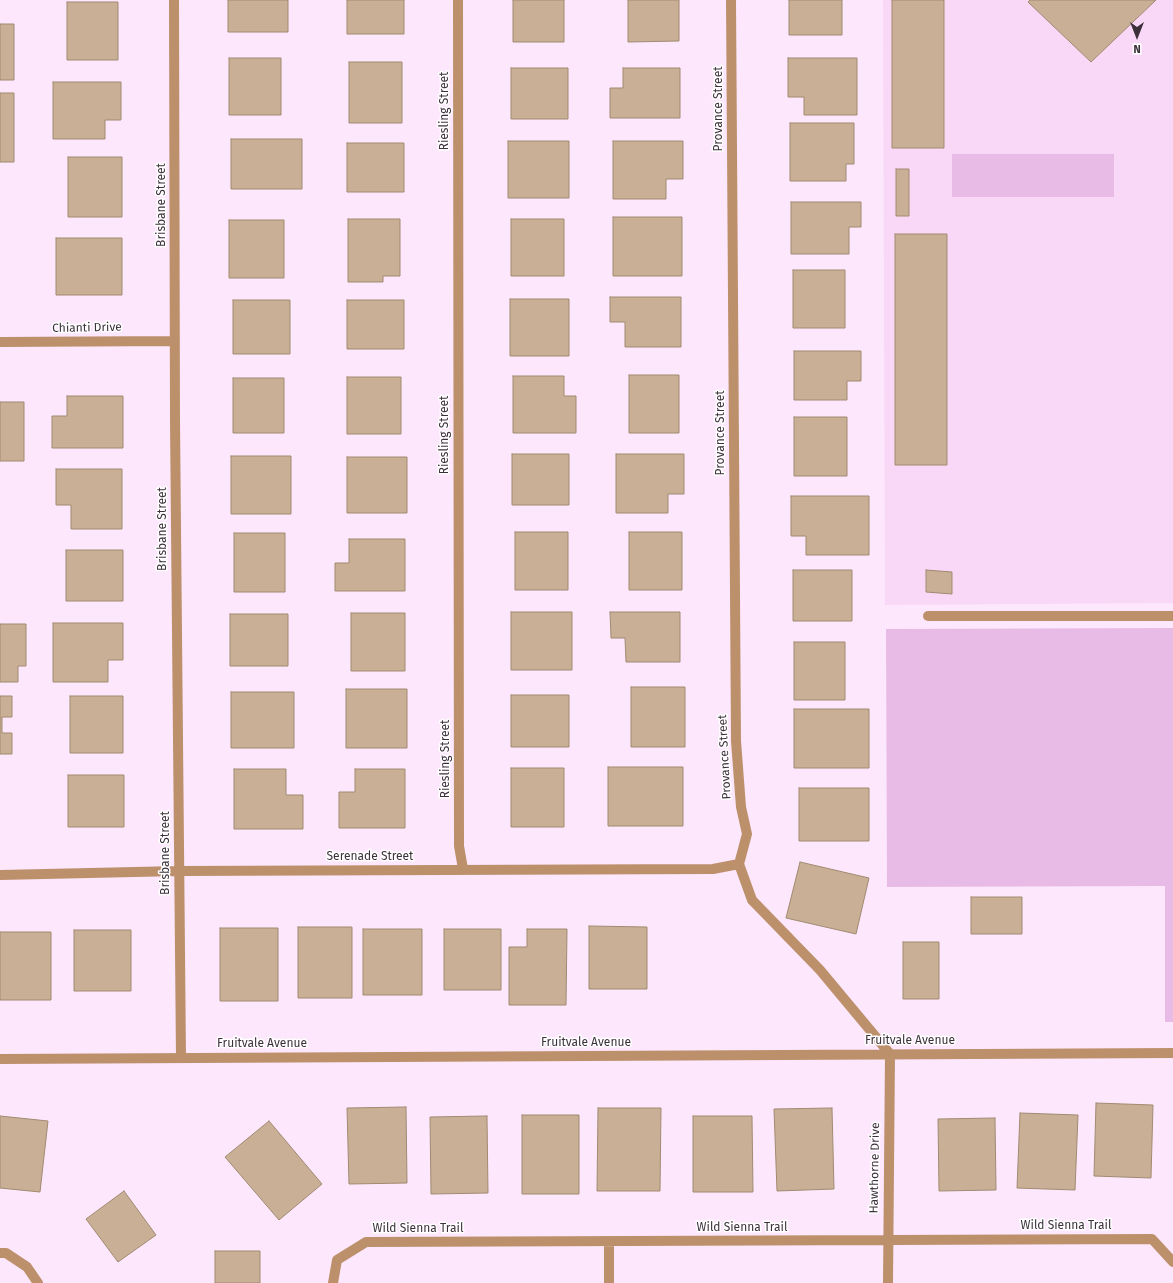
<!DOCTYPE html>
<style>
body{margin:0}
#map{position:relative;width:1173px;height:1283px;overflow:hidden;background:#fde7fc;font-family:"Fira Sans",sans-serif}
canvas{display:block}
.north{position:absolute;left:1117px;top:16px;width:40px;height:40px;-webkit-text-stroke:3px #fff;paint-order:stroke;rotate:180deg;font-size:11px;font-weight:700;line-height:16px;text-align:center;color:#3c313b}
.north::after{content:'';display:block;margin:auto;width:14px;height:18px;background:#3c313b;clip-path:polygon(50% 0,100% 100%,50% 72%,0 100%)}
</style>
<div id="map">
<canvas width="1173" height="1283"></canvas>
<div class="north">N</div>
</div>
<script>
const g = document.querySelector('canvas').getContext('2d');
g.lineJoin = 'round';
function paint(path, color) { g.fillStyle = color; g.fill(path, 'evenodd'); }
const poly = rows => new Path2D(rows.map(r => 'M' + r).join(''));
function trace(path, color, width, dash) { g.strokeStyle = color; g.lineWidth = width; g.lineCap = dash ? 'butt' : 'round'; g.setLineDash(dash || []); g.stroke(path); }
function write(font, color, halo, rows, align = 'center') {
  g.font = font + ' "Fira Sans",sans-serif'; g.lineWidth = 3; g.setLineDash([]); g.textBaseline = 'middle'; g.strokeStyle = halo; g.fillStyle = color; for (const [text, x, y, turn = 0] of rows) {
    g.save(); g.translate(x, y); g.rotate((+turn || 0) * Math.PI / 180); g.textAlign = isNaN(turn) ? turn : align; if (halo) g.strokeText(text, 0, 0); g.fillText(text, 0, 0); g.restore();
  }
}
const built = poly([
 [883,0,1173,0,1173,603,885,605]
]);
const green = poly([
 [952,154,1114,154,1114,197,952,197],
 [1173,628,1173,1022,1165,1022,1165,886,887,887,886,629]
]);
const building = poly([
 [228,0,288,0,288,32,228,32,228,0],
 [347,0,404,0,404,34,347,34,347,0],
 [513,0,564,0,564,42,513,42,513,0],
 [628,0,679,0,679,41,628,42,628,0],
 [789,0,842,0,842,35,789,35,789,0],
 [892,0,944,0,944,148,892,148,892,0],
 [1030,0,1156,0,1091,62,1028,2,1030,0],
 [67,2,118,2,118,60,67,60,67,2],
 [0,24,14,24,14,80,0,80,0,24],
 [229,58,281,58,281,115,229,115,229,58],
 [788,58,857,58,857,115,804,115,804,97,788,97,788,58],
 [349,62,402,62,402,123,349,123,349,62],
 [511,68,568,68,568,119,511,119,511,68],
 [623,68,680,68,680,118,610,118,610,88,623,88,623,68],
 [53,82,121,82,121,120,105,120,105,139,53,139,53,82],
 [0,93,14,93,14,162,0,162,0,93],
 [790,123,854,123,854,164,846,164,846,181,790,181,790,123],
 [231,139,302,139,302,189,231,189,231,139],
 [508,141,569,141,569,198,508,198,508,141],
 [613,141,683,141,683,179,666,179,666,199,613,199,613,141],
 [347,143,404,143,404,192,347,192,347,143],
 [68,157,122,157,122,217,68,217,68,157],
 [896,169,909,169,909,216,896,216,896,169],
 [791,202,861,202,861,227,849,227,849,254,791,254,791,202],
 [613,217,682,217,682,276,613,276,613,217],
 [348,219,400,219,400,276,383,276,383,282,348,282,348,219],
 [511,219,564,219,564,276,511,276,511,219],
 [229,220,284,220,284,278,229,278,229,220],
 [895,234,947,234,947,465,895,465,895,234],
 [56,238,122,238,122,295,56,295,56,238],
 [793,270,845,270,845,328,793,328,793,270],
 [610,297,681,297,681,347,625,347,625,322,610,322,610,297],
 [510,299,569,299,569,356,510,356,510,299],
 [233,300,290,300,290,354,233,354,233,300],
 [347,300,404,300,404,349,347,349,347,300],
 [794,351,861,351,861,381,847,381,847,400,794,400,794,351],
 [629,375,679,375,679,433,629,433,629,375],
 [513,376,564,376,564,396,576,396,576,433,513,433,513,376],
 [347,377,401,377,401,434,347,434,347,377],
 [233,378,284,378,284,433,233,433,233,378],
 [67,396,123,396,123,448,52,448,52,416,67,416,67,396],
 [0,402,24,402,24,461,0,461,0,402],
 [794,417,847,417,847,476,794,476,794,417],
 [512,454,569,454,569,505,512,505,512,454],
 [616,454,684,454,684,494,668,494,668,513,616,513,616,454],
 [231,456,291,456,291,514,231,514,231,456],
 [347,457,407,457,407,513,347,513,347,457],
 [56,469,122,469,122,529,71,529,71,505,56,505,56,469],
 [791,496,869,496,869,555,806,555,806,536,791,536,791,496],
 [515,532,568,532,568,590,515,590,515,532],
 [629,532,682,532,682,590,629,590,629,532],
 [234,533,285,533,285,592,234,592,234,533],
 [349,539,405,539,405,591,335,591,335,563,349,563,349,539],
 [66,550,123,550,123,601,66,601,66,550],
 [793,570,852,570,852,621,793,621,793,570],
 [926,570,952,572,952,594,926,592,926,570],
 [511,612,572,612,572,670,511,670,511,612],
 [610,612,680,612,680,662,626,662,625,638,611,638,610,612],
 [351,613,405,613,405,671,351,671,351,613],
 [230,614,288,614,288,666,230,666,230,614],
 [53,623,123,623,123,660,108,660,108,682,53,682,53,623],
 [0,624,26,624,26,666,18,666,18,682,0,682,0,624],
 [794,642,845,642,845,700,794,700,794,642],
 [631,687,685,687,685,747,631,747,631,687],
 [346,689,407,689,407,748,346,748,346,689],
 [231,692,294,692,294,748,231,748,231,692],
 [511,695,569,695,569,747,511,747,511,695],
 [0,696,12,696,12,717,2,717,2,733,12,733,12,754,0,754,0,696],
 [70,696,123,696,123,753,70,753,70,696],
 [794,709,869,709,869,768,794,768,794,709],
 [608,767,683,767,683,826,608,826,608,767],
 [511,768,564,768,564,827,511,827,511,768],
 [234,769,286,769,286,795,303,795,303,829,234,829,234,769],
 [355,769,405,769,405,828,339,828,339,792,355,792,355,769],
 [68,775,124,775,124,827,68,827,68,775],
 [799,788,869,788,869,841,799,841,799,788],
 [800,862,869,878,856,934,786,918,800,862],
 [971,897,1022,897,1022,934,971,934,971,897],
 [589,926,647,927,647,989,589,989,589,926],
 [298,927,352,927,352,998,298,998,298,927],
 [220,928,278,928,278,1001,220,1001,220,928],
 [363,929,422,929,422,995,363,995,363,929],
 [444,929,501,929,501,990,444,990,444,929],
 [527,929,567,929,566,1005,509,1005,509,947,527,947,527,929],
 [74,930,131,930,131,991,74,991,74,930],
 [0,932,51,932,51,1000,0,1000,0,932],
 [903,942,939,942,939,999,903,999,903,942],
 [1096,1103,1153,1105,1151,1178,1094,1176,1096,1103],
 [406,1107,407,1183,349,1184,347,1108,406,1107],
 [598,1108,661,1108,660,1191,597,1191,598,1108],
 [832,1108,834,1189,777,1191,774,1109,832,1108],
 [1020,1113,1078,1115,1075,1190,1017,1188,1020,1113],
 [522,1115,579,1115,579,1194,522,1194,522,1115],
 [0,1116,48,1121,40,1192,0,1188,0,1116],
 [487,1116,488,1193,431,1194,430,1117,487,1116],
 [693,1116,752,1116,753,1192,693,1192,693,1116],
 [995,1118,996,1190,939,1191,938,1119,995,1118],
 [269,1121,322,1184,279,1220,225,1157,269,1121],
 [124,1191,156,1235,118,1262,86,1219,124,1191],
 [215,1251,260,1251,260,1283,215,1283,215,1251]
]);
const lane = poly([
 [928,616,1173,616]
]);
const street = poly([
 [174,0,175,421,181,1058],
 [458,0,459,846,463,869],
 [731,0,736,741,741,807,747,834,739,864],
 [0,342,175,341],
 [739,864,752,900,820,970,890,1054,888,1283],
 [0,875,179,871,713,869,739,864],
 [0,1059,1173,1053],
 [609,1241,609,1283],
 [0,1253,6,1253,27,1267,38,1283],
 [333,1283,337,1260,366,1242,1152,1239,1173,1262]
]);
const streetNames = [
 ["Provance Street",719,109,-90],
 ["Riesling Street",445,111,-90],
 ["Brisbane Street",162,205,-90],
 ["Chianti Drive",87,328,-1],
 ["Provance Street",721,433,-90],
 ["Riesling Street",445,435,-90],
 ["Brisbane Street",163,529,-90],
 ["Provance Street",725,757,-93],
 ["Riesling Street",446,759,-90],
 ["Brisbane Street",166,853,-90],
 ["Serenade Street",370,857],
 ["Fruitvale Avenue",910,1041],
 ["Fruitvale Avenue",586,1043],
 ["Fruitvale Avenue",262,1044],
 ["Hawthorne Drive",875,1168,-89],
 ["Wild Sienna Trail",1066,1226],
 ["Wild Sienna Trail",742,1228],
 ["Wild Sienna Trail",418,1229]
];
paint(built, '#f9d8f7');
paint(green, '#e8bbe6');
paint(building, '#c8af96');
trace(building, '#a18a71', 1);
trace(lane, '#bd906c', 10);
trace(street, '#bd906c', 10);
write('12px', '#3c313b', '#fff', streetNames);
</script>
